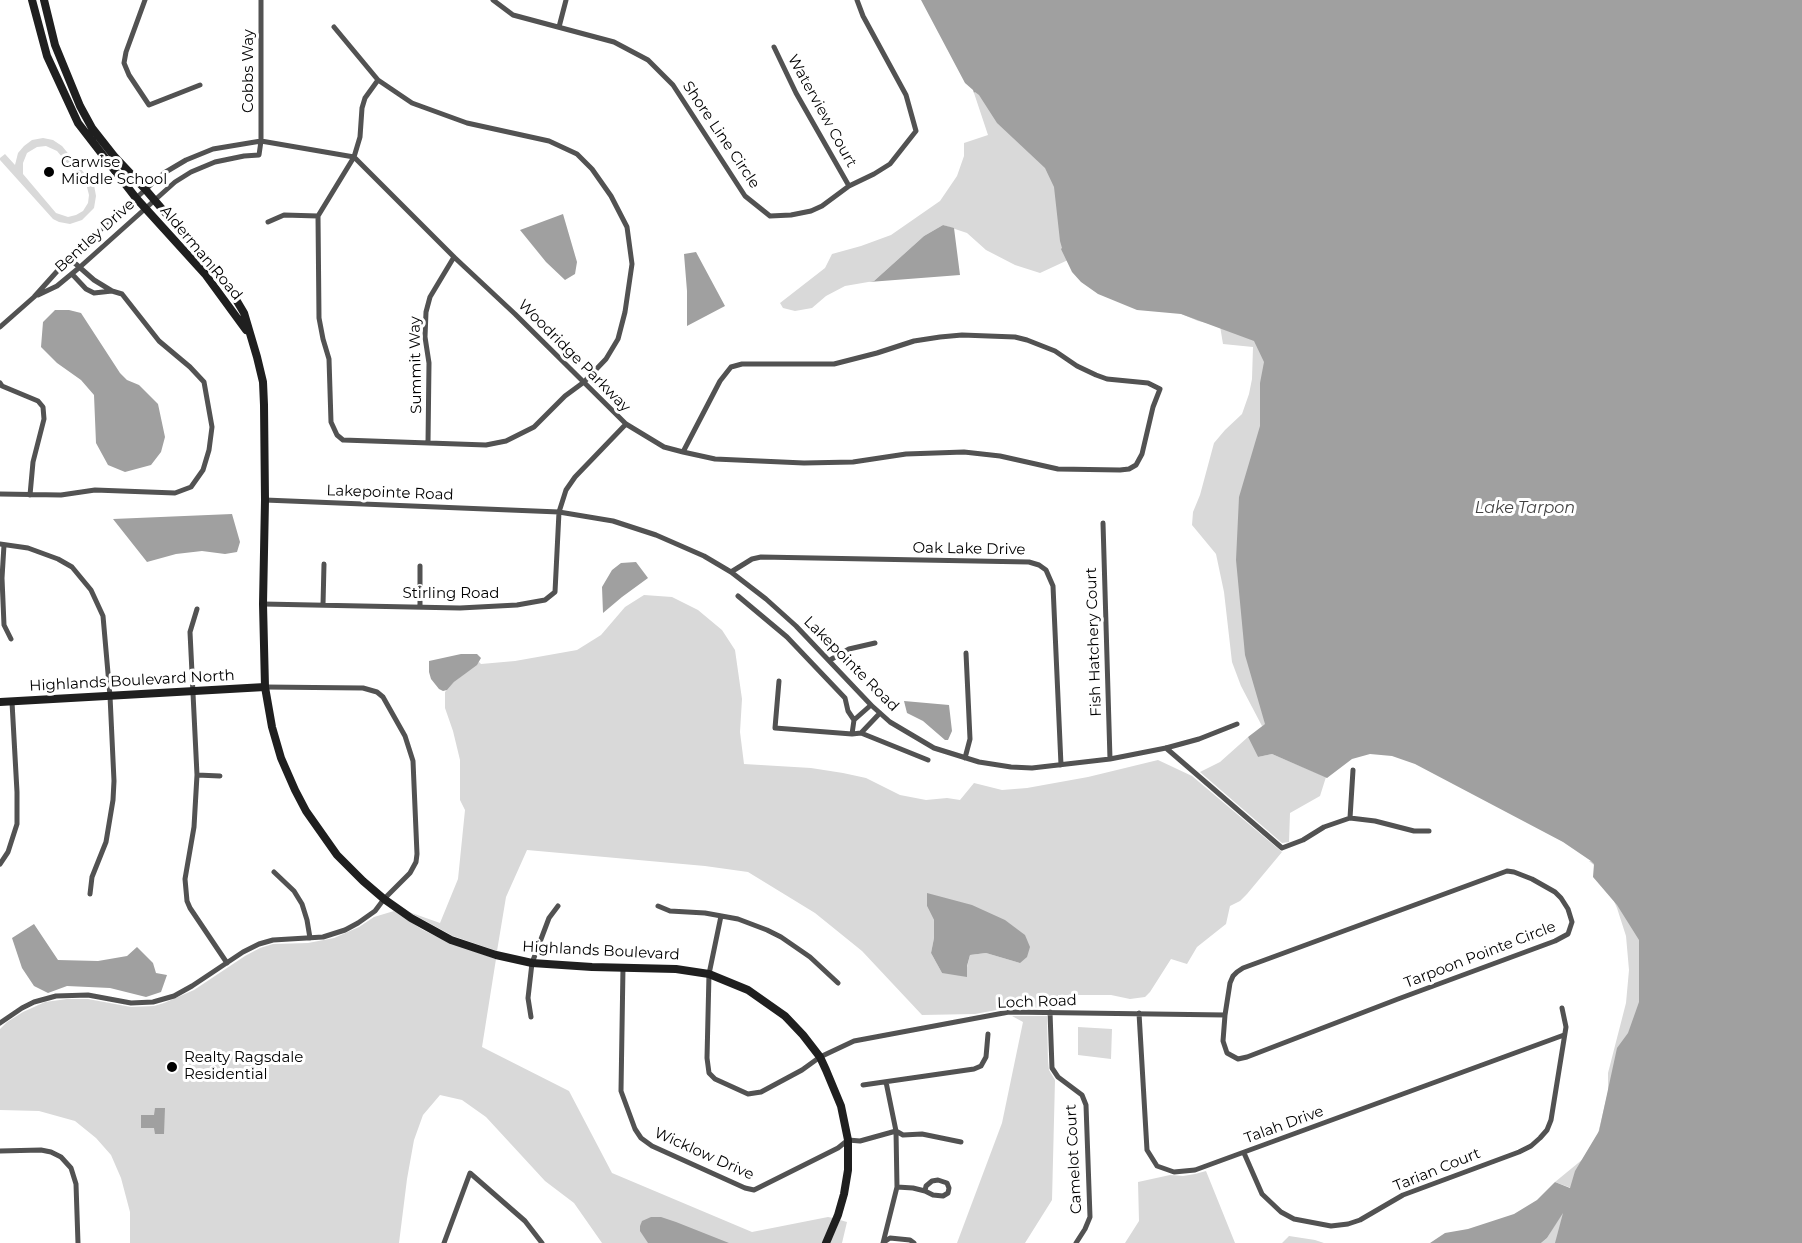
<!DOCTYPE html>
<style>
body{margin:0}
canvas{display:block;background:#fff}
</style>
<canvas width="1802" height="1243"></canvas>
<script>
const g = document.querySelector('canvas').getContext('2d');
g.lineJoin = 'round';
function paint(path, color) { g.fillStyle = color; g.fill(path, 'evenodd'); }
const poly = rows => new Path2D(rows.map(r => 'M' + r).join(''));
function trace(path, color, width, dash) { g.strokeStyle = color; g.lineWidth = width; g.lineCap = dash ? 'butt' : 'round'; g.setLineDash(dash || []); g.stroke(path); }
function write(font, color, halo, rows, align = 'center') {
  g.font = font + ' Montserrat,sans-serif'; g.lineWidth = 6; g.setLineDash([]); g.textBaseline = 'middle'; g.strokeStyle = halo; g.fillStyle = color; for (const [text, x, y, turn = 0] of rows) {
    g.save(); g.translate(x, y); g.rotate((+turn || 0) * Math.PI / 180); g.textAlign = isNaN(turn) ? turn : align; if (halo) g.strokeText(text, 0, 0); g.fillText(text, 0, 0); g.restore();
  }
}
const green = poly([
 [981,87,1052,145,1068,260,1040,273,1015,265,986,250,967,233,943,225,924,236,874,281,845,286,826,296,812,308,795,311,783,308,780,303,825,268,832,254,861,246,891,235,940,201,957,176,964,156,964,143,988,135,974,93],
 [43,138,53,140,62,146,94,185,96,196,94,208,82,220,70,224,59,222,53,219,0,160,0,158,5,154,15,165,18,153,24,146,32,140],
 [46,146,57,151,87,187,89,195,88,203,83,211,76,215,68,217,56,213,23,174,23,163,27,153,37,147],
 [1165,307,1268,317,1272,721,1262,726,1241,686,1232,662,1224,592,1216,554,1192,525,1193,512,1200,495,1214,443,1225,430,1242,414,1249,394,1252,379,1253,347,1223,344,1220,326,1198,321],
 [644,595,672,597,698,610,722,630,735,650,742,699,740,732,744,764,811,768,843,773,866,778,900,795,926,800,947,798,960,800,974,783,1002,790,1027,788,1088,777,1158,760,1192,776,1282,852,1247,894,1240,901,1230,906,1226,924,1197,947,1187,964,1171,959,1150,992,1145,997,1130,999,1111,995,1058,995,1057,1008,1013,1007,975,1014,922,1015,862,951,815,913,748,872,705,866,527,850,506,897,497,951,453,936,409,912,440,923,458,879,465,810,460,800,460,760,453,731,445,708,445,692,454,682,479,662,481,664,515,661,577,650,601,635,625,607],
 [927,906,1020,963,986,953,970,955,967,967,942,973,931,953,934,938,934,920],
 [1248,737,1258,757,1272,754,1326,777,1320,796,1290,813,1289,842,1282,843,1200,772,1220,762],
 [1589,861,1607,861,1636,926,1645,958,1646,992,1632,1053,1560,1243,1541,1243,1547,1238,1562,1213,1574,1189,1555,1182,1594,1150,1608,1092,1608,1073,1626,1003,1629,970,1626,936,1617,908,1600,870],
 [394,911,423,930,450,943,496,959,482,1047,569,1091,612,1173,752,1232,828,1217,833,1218,822,1243,602,1243,574,1203,545,1181,486,1117,462,1100,440,1095,423,1115,414,1140,407,1179,399,1243,130,1243,130,1212,121,1178,111,1155,96,1138,75,1121,39,1111,0,1110,0,1029,7,1022,23,1012,45,1002,67,999,88,999,131,1007,154,1006,164,1003,194,990,245,956,260,948,273,944,308,943,334,938,359,927,374,917],
 [1012,1016,1047,1016,1048,1061,1049,1070,1055,1080,1052,1200,1025,1243,957,1243,1002,1123,1023,1022],
 [1078,1027,1112,1029,1111,1059,1078,1055],
 [1206,1171,1235,1243,1125,1243,1139,1221,1138,1182,1170,1175,1183,1176,1195,1174],
 [840,1220,847,1222,842,1243,830,1243],
 [1289,1236,1315,1240,1324,1243,1282,1243]
]);
const water = poly([
 [921,0,1802,0,1802,1243,1555,1243,1563,1213,1547,1238,1541,1243,1430,1243,1445,1233,1468,1229,1514,1214,1537,1200,1555,1182,1570,1188,1575,1171,1599,1131,1617,1048,1628,1033,1639,1002,1639,940,1617,905,1593,877,1594,864,1591,861,1563,842,1415,764,1392,756,1370,754,1352,759,1327,778,1272,754,1258,757,1248,737,1265,724,1245,655,1236,560,1239,497,1260,426,1260,383,1264,362,1254,341,1181,314,1137,310,1098,294,1081,282,1072,272,1061,249,1062,248,1060,241,1054,187,1045,168,997,123,979,95,975,92,974,93,973,90,965,83],
 [563,214,577,262,575,274,565,280,546,262,520,230],
 [943,225,954,228,960,275,869,282,874,281,924,236],
 [696,252,725,306,687,326,687,291,684,254],
 [55,310,69,310,81,313,120,373,127,380,139,385,158,404,165,437,161,452,151,465,125,472,108,465,96,443,94,395,81,380,57,363,41,347,43,322],
 [232,514,240,542,237,552,225,554,202,551,176,554,147,562,113,519],
 [636,562,648,578,622,597,603,613,602,587,612,570,621,563],
 [461,654,477,654,481,658,477,665,454,682,447,690,443,691,439,689,431,679,429,672,429,661],
 [904,701,949,705,952,731,948,740,945,740,923,721,907,713],
 [927,893,972,905,1005,920,1025,935,1030,947,1027,957,1020,963,986,953,970,955,967,966,967,977,942,973,931,953,934,938,934,920,927,906],
 [34,924,58,960,98,961,127,956,137,947,153,963,156,973,167,975,161,992,146,997,110,988,67,986,48,993,34,986,22,968,12,938],
 [155,1108,165,1108,164,1134,155,1134,154,1128,141,1128,141,1115,154,1115],
 [651,1217,661,1217,676,1222,729,1243,648,1243,640,1231,640,1226,642,1221]
]);
const street = poly([
 [145,0,126,52,124,63,129,75,149,105,200,85],
 [493,0,513,15,614,42,648,60,673,85,745,196,770,216,791,215,811,211,822,206,849,186,874,174,890,164,916,131,906,95,863,16,857,0],
 [334,27,378,80,412,103,467,123,549,141,577,154,592,169,611,196,627,227,632,264,625,312,618,339,606,359,584,382,565,396,534,427,506,441,486,445,343,440,337,435,331,422,329,359,323,339,319,318,318,216,354,157,360,137,362,108,365,98,378,80],
 [559,27,566,0],
 [774,47,796,93,849,186],
 [268,222,284,215,318,216],
 [69,258,94,280,112,291,94,293,86,289,72,274],
 [38,295,57,286,80,267,175,182,191,172,215,162,244,156,259,155,261,141,261,0],
 [0,327,34,297,69,258,164,173,186,160,213,149,261,141,354,157,454,257,515,314,626,424,664,447,683,452,715,459,804,463,853,462,906,454,964,452,1000,456,1058,469,1120,470,1129,469,1136,465,1142,454,1153,407,1160,389,1148,383,1107,379,1096,375,1077,366,1055,351,1027,340,1015,337,962,335,940,337,914,341,877,353,834,364,742,364,731,367,720,381,683,452],
 [0,383,2,386,38,401,43,407,44,419,33,462,30,495],
 [428,443,429,363,425,337,426,312,430,297,454,257],
 [0,494,61,495,95,490,175,493,191,487,203,470,209,450,212,427,204,382,190,367,159,341,122,294,112,291],
 [265,500,559,512,613,521,656,535,704,556,731,572,766,599,796,626,871,705,890,722,934,748,979,762,1011,767,1032,768,1110,759,1166,748,1199,739,1237,724],
 [1103,523,1110,759],
 [0,544,28,548,58,559,72,567,91,590,103,616,110,696,114,781,113,800,106,842,92,877,90,894],
 [4,545,2,578,4,625,11,639],
 [420,566,420,607],
 [731,572,752,559,761,557,1029,562,1039,565,1046,570,1053,586,1061,765],
 [738,596,787,637,845,698,848,711,854,720,852,734,861,733,928,760],
 [263,604,460,608,517,605,545,600,555,592,559,512,566,490,575,477,626,424],
 [323,605,324,564],
 [197,609,190,632,197,775,194,827,185,879,187,901,190,908,227,963],
 [830,660,849,649,875,643],
 [779,681,775,728,852,734],
 [854,720,871,705],
 [861,733,880,713],
 [1166,748,1282,848,1303,840,1324,827,1350,818,1375,821,1414,831,1429,831],
 [965,758,970,739,966,653],
 [197,775,220,776],
 [1350,818,1353,770],
 [0,864,8,852,17,824,17,792,12,702],
 [1507,871,1514,872,1532,879,1555,892,1561,898,1568,909,1572,922,1568,934,1555,941,1398,999,1247,1057,1238,1059,1227,1053,1223,1041,1225,1015,1230,983,1233,976,1237,972,1243,968,1507,871],
 [274,872,294,891,302,904,307,920,310,938],
 [658,906,670,911,705,913,738,919,767,930,781,937,810,957,838,983],
 [721,916,709,974,707,1058,709,1073,715,1079,748,1094,761,1092,802,1070,820,1057,854,1041,1009,1012,1225,1015],
 [623,967,621,1091,635,1129,641,1138,652,1146,745,1188,754,1190,838,1148,848,1140,860,1141,896,1131,903,1135,922,1134,961,1142],
 [1050,1012,1052,1068,1058,1077,1082,1095,1086,1105,1090,1217,1085,1229,1076,1243],
 [1139,1013,1147,1150,1157,1166,1174,1172,1195,1170,1564,1035],
 [531,1017,528,998,532,963,549,918,558,906],
 [0,1023,22,1008,34,1002,56,996,88,995,131,1003,153,1002,174,996,192,986,243,952,259,944,273,940,323,937,345,930,358,923,375,911,384,899,410,873,416,862,417,854,413,761,405,736,383,697,377,692,363,688,265,687],
 [863,1085,974,1069,981,1066,986,1057,988,1034],
 [0,1151,41,1150,51,1152,61,1157,71,1168,76,1184,78,1243],
 [1244,1153,1262,1194,1281,1212,1294,1219,1331,1226,1348,1224,1360,1220,1403,1195,1519,1152,1531,1146,1540,1138,1547,1130,1551,1120,1566,1027,1562,1008],
 [897,1187,913,1188,925,1191,933,1195,943,1196,948,1193,949,1188,947,1183,938,1180,932,1181,926,1186,925,1191],
 [884,1242,890,1238,910,1240,914,1243],
 [444,1243,470,1173,525,1221,542,1243],
 [883,1243,897,1187,896,1131,886,1082]
]);
const secondary = poly([
 [32,0,47,56,78,123,136,198,205,274,246,330],
 [44,0,55,45,80,106,92,128,114,156,145,189,228,286,244,313,257,357,263,382,264,405,265,500,263,604,265,687,272,727,281,758,295,790,306,811,337,855,363,881,384,899,411,918,451,940,496,955,532,963,592,967,676,969,709,974,748,990,785,1016,803,1035,820,1057,826,1070,841,1106,848,1140,848,1170,844,1194,838,1215,826,1243],
 [0,702,265,687]
]);
const markers = [
 [49,172,6,"#000"],
 [172,1067,6,"#000"]
];
const streetNames = [
 ["Cobbs Way",249,71,-90],
 ["Waterview Court",822,111,61],
 ["Shore Line Circle",721,135,56],
 ["Bentley Drive",95,236,-42],
 ["Alderman Road",201,253,50],
 ["Woodridge Parkway",574,356,45],
 ["Summit Way",416,365,-91],
 ["Lakepointe Road",390,493,2],
 ["Oak Lake Drive",969,549,1],
 ["Stirling Road",451,594],
 ["Fish Hatchery Court",1094,642,-92],
 ["Lakepointe Road",851,664,45],
 ["Highlands Boulevard North",132,681,-3],
 ["Highlands Boulevard",601,951,3],
 ["Tarpoon Pointe Circle",1480,955,-21],
 ["Loch Road",1037,1002,-2],
 ["Talah Drive",1284,1125,-20],
 ["Wicklow Drive",704,1154,24],
 ["Camelot Court",1074,1159,-93],
 ["Tarian Court",1437,1170,-22]
];
const poiNames = [
 ["Carwise",61,163],
 ["Middle School",61,180],
 ["Realty Ragsdale",184,1058],
 ["Residential",184,1075]
];
const waterNames = [
 ["Lake Tarpon",1525,508]
];
paint(green, '#d9d9d9');
paint(water, '#a0a0a0');
trace(street, '#525252', 5);
trace(secondary, '#1f1f1f', 8);
for (const [x, y, r, color] of markers) { const dot = new Path2D(); dot.arc(x, y, r, 0, 2 * Math.PI); g.fillStyle = color; g.fill(dot); trace(dot, '#fff', 2); }
write('15px', '#000', '#fff', streetNames);
write('15px', '#000', '#fff', poiNames, 'left');
write('italic 16px', '#414141', '#fff', waterNames);
</script>
